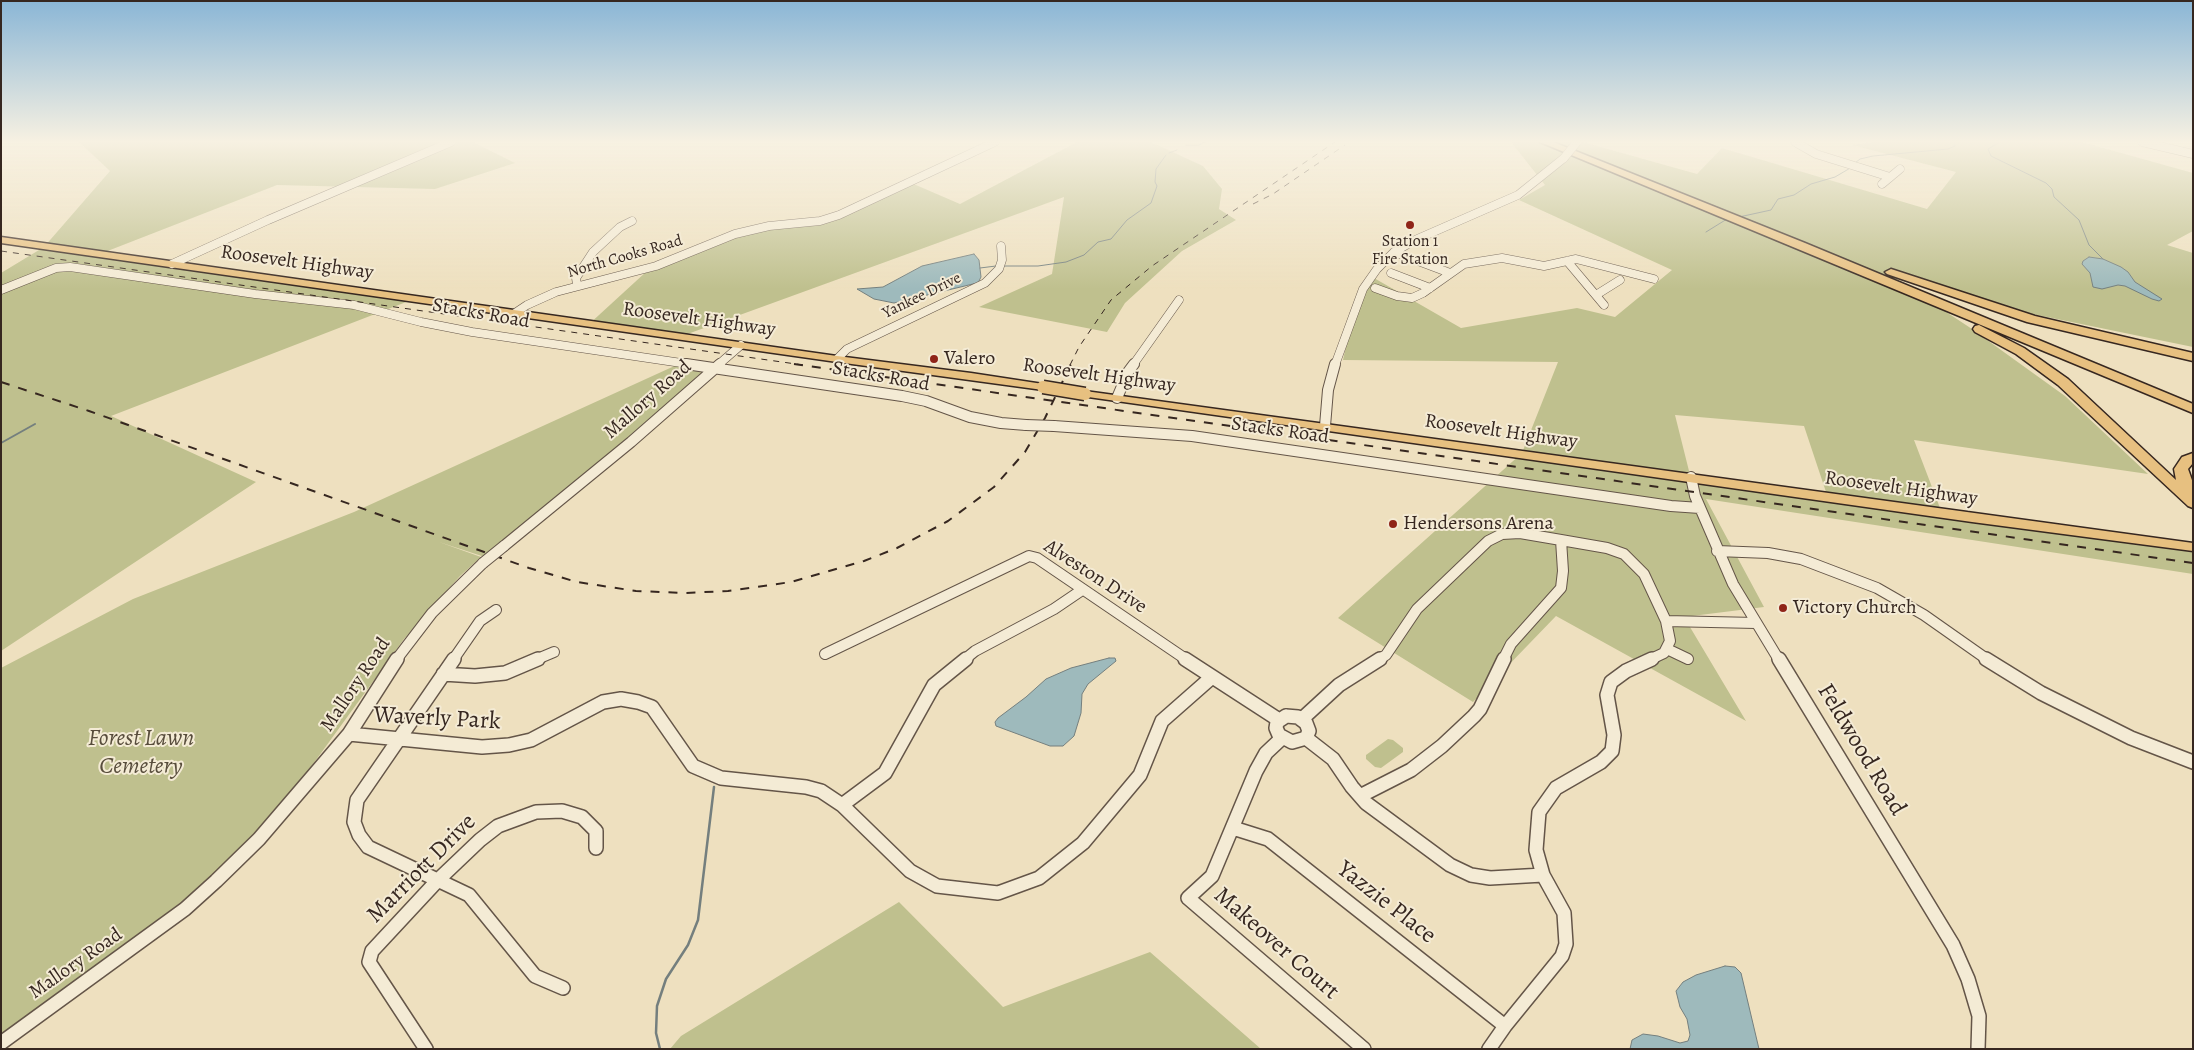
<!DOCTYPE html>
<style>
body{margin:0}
#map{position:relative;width:2194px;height:1050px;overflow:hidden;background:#eee0bf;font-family:Alegreya,serif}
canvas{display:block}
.frame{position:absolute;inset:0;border:2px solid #362720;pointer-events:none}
</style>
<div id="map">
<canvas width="2194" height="1050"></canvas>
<div class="frame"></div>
</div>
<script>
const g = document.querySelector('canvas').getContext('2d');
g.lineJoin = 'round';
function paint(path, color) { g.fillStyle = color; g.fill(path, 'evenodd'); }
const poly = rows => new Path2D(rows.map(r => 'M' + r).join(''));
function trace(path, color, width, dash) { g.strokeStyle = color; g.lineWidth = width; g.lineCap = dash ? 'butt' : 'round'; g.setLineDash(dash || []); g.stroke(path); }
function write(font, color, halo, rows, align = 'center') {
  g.font = font + ' Alegreya,serif'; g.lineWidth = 4; g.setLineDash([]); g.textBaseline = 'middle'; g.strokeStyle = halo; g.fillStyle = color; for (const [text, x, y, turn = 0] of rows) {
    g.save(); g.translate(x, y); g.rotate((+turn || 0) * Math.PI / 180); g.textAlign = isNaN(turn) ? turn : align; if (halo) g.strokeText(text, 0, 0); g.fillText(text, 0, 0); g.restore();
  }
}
const green = poly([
 [79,142,473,142,515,163,435,189,277,185,105,252,414,299,111,416,256,482,1,651,1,273,44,247,110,171],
 [1077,142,1151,142,1203,166,1222,189,1219,209,1236,220,1182,251,1125,303,1107,332,979,307,1052,274,1064,197,682,336,587,326,647,271,727,236,836,217,909,182,960,204],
 [1511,142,1583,142,1697,174,1722,148,1927,209,1956,172,1852,145,1873,142,2082,142,2193,173,2193,231,2167,245,2193,253,2193,347,1979,303,1896,279,1969,327,2065,396,2148,474,1914,440,1940,508,2193,544,2193,574,1706,499,1764,607,1684,617,1746,721,1556,616,1473,702,1338,618,1522,453,1558,362,1343,360,1353,315,1374,278,1461,328,1577,308,1615,317,1672,270,1519,200,1545,185],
 [1675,415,1804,426,1826,492,1690,475],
 [681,363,716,369,491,559,439,542,481,557,460,576,404,639,305,775,267,824,220,871,152,929,1,1036,1,668,133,599,354,512],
 [1388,739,1393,740,1403,748,1403,752,1381,768,1375,767,1366,759,1366,755],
 [899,902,1003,1007,1150,952,1261,1049,670,1049,681,1036]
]);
const water = poly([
 [974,254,979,260,981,277,978,283,973,284,894,303,874,299,857,289,883,287,922,266,974,254],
 [2089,257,2103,259,2121,267,2128,272,2135,282,2162,299,2159,301,2152,299,2125,286,2118,285,2102,289,2093,287,2090,273,2082,264,2083,261,2089,257],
 [1109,658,1115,658,1116,661,1088,684,1082,694,1081,713,1074,736,1063,746,1050,746,996,726,995,722,998,718,1026,697,1046,679,1071,668,1109,658],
 [1725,966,1735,967,1741,973,1759,1049,1630,1049,1632,1040,1643,1034,1658,1036,1680,1043,1688,1041,1690,1035,1687,1019,1680,1007,1676,991,1683,982,1696,975,1725,966]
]);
const streamFar2 = poly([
 [2000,142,1988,149,1991,156,2046,183,2052,189,2054,197,2079,220,2089,245,2103,259],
 [1186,145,1199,145,1205,142],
 [1169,153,1177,150],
 [1855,163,1860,159,1873,156,1948,149,1955,146,1955,142],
 [1739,217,1771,210,1778,199,1794,195,1811,184,1835,177,1852,167],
 [1706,232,1727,219],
 [1002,266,1038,266,1066,262,1084,255,1098,242,1111,239,1127,220,1151,203,1157,186,1155,182,1156,169,1166,155],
 [980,268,996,266]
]);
const streamFar1 = poly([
 [1,443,35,424]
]);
const stream = poly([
 [660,1049,656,1033,657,1006,666,979,688,945,698,920,714,787]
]);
const minorFar2 = poly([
 [1795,142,1816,154,1890,177],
 [2142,142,2193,154],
 [1882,184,1900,169],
 [1394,252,1450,273],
 [1567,261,1604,305],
 [172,264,268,220,451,142],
 [1391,273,1430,288],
 [577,285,576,278,593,252,620,227,632,221],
 [1375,288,1397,296,1412,298,1423,293,1464,264,1502,258,1544,266,1576,259,1654,279],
 [1,290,56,268,70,267,255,294,354,305,421,322,472,332,695,365],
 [1596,295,1620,280],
 [515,313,527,305,556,292,656,266,735,234,769,226,820,221,839,215,995,142],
 [837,359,847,349,985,283,999,269,1002,260,1001,246],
 [718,365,741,345],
 [1133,365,1179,300],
 [1335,365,1363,289,1377,269,1394,252,1415,240,1518,195,1564,158]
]);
const minorFar1 = poly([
 [686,364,902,396,926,401,970,417,1001,423,1026,425],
 [1117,398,1128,372,1134,364],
 [1054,426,1192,436,1671,506,1700,508],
 [1325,426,1328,390,1335,364],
 [1691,477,1695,496,1733,584,1779,660],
 [1561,540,1607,548,1624,554,1644,574,1666,621,1670,641,1664,653,1649,660],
 [504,546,631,442,720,364],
 [1717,551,1768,553,1801,559,1877,588,1924,615,1988,660],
 [1666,621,1756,623],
 [1667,649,1688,659],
 [825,654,1029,556,1037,558,1187,660],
 [396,660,432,613,483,563],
 [453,660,480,621,496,610],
 [535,660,554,652],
 [964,660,975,651,1054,609,1082,590],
 [1378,660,1386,655,1417,609,1488,541,1502,534,1520,533,1561,540,1563,571,1561,588,1511,644,1503,660]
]);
const minor = poly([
 [454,659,357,800,354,822,359,835,368,847,469,895,535,976,563,988],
 [1185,659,1279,720],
 [1779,659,1953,945,1968,979,1979,1016,1978,1049],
 [1986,659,2041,693,2131,738,2193,762],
 [443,674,475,676,505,673,538,659],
 [1286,716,1298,717,1306,723,1309,731,1306,738,1292,742,1279,735,1276,728,1277,722,1286,716],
 [1302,719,1339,685,1380,659],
 [349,734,482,747,509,745,531,740,603,702,621,699,638,702,652,707,693,766,721,778,806,787,821,791,842,805,910,871,937,886,998,893,1039,878,1083,843,1140,775,1162,721,1212,677],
 [1282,738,1266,753,1256,771,1212,876,1188,898,1364,1049],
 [1306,738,1333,759,1352,787,1366,803,1450,865,1471,875,1490,878,1543,875],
 [1360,796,1411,770,1442,746,1474,716,1480,709,1504,659],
 [842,805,885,773,934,685,966,659],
 [1233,828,1268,839,1505,1026],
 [1,1043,185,909,216,881,259,839,349,734,397,659],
 [426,1049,369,962,372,951,438,880,480,840,498,826,536,812,562,811,582,817,596,831,596,848],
 [1489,1049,1505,1026,1562,956,1566,944,1564,913,1543,875,1536,850,1539,812,1556,788,1601,762,1612,751,1614,735,1607,695,1611,682,1626,671,1652,659]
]);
const major = poly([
 [1,237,837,356,971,373,1043,384,1048,387,1043,390,837,362,1,243,1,237],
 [1085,391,2193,543,2193,551,1972,522,1081,396,1080,394,1081,392,1085,391]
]);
const highway = poly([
 [1540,142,1553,142,1805,243,2193,404,2193,413,1540,142],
 [1891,269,2035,316,2193,353,2193,361,2027,322,1887,274,1885,272,1891,269],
 [1979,325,2024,348,2068,379,2176,480,2174,469,2182,457,2193,453,2193,463,2188,469,2193,483,2193,508,2188,506,2058,385,2016,354,1975,332,1973,329,1975,326,1979,325]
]);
const railFar1 = poly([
 [1253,204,1273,194,1345,145],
 [1,251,803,365],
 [1070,365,1079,347,1111,300,1152,266,1335,142]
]);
const rail = poly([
 [794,364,2193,563],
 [1,382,89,411,529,568,577,582,636,591,684,593,728,591,791,582,864,561,897,548,948,521,994,487,1025,452,1045,418,1071,364]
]);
const minorBridgeFar1 = poly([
 [1564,158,1577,142]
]);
const minorBridge = poly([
 [1026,425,1054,426],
 [483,563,504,546]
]);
const majorBridge = poly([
 [1043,387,1085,394]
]);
const markers = [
 [1410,225,5,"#8f2418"],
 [934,359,5,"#8f2418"],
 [1393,524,5,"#8f2418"],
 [1783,608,5,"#8f2418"]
];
const farPoinames = [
 ["Station 1",1410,242],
 ["Fire Station",1410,260]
];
const farStreetnames = [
 ["North Cooks Road",625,257,-16],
 ["Yankee Drive",922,296,-26]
];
const streetNames = [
 ["Roosevelt Highway",297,263,8],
 ["Stacks Road",481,314,10],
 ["Roosevelt Highway",699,320,8],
 ["Roosevelt Highway",1099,376,8],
 ["Stacks Road",881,377,10],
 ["Mallory Road",648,400,-41],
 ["Stacks Road",1280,431,8],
 ["Roosevelt Highway",1501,432,8],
 ["Roosevelt Highway",1901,489,8],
 ["Alveston Drive",1095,577,33],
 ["Mallory Road",356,685,-56],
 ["Mallory Road",76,964,-35]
];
const poiNames = [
 ["Valero",944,359],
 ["Hendersons Arena",1403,524],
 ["Victory Church",1793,608]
];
const nearStreetnames = [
 ["Waverly Park",437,719,3],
 ["Feldwood Road",1861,750,59],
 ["Marriott Drive",422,869,-45],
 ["Yazzie Place",1386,903,38],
 ["Makeover Court",1276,944,41]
];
const nearParknames = [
 ["Forest Lawn",141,739],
 ["Cemetery",141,767]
];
paint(green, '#bfc08e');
paint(water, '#9ebabc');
trace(water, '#747f7e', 1);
trace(streamFar2, '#747f7e', 1);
trace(streamFar1, '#747f7e', 2);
trace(stream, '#747f7e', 2.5);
trace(minorFar2, '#645548', 9);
trace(minorFar1, '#645548', 12);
trace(minor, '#645548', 16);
trace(major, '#362720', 3);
trace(highway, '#362720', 3);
trace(minorFar2, '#f4ebd5', 8);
trace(minorFar1, '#f4ebd5', 10);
trace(minor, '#f4ebd5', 13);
paint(major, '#e7c080');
paint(highway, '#e7c080');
trace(railFar1, '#362720', 1, [6, 6]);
trace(rail, '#362720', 2, [9, 9]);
trace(minorBridgeFar1, '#645548', 9, []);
trace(minorBridge, '#645548', 12, []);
trace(majorBridge, '#362720', 15, []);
trace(minorBridgeFar1, '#f4ebd5', 8);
trace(minorBridge, '#f4ebd5', 10);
trace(majorBridge, '#e7c080', 12);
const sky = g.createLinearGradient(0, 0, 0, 289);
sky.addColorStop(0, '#8ab6d6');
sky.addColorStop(0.49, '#f7f1e2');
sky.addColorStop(1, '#f7f1e200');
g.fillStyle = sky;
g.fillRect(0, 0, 2194, 289);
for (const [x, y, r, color] of markers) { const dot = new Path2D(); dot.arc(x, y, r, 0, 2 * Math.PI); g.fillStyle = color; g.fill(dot); trace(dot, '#f4ebd5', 2); }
write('16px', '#362720', '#f4ebd5', farPoinames);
write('16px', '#362720', '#f4ebd5', farStreetnames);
write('20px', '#362720', '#f4ebd5', streetNames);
write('20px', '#362720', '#f4ebd5', poiNames, 'left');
write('24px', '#362720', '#f4ebd5', nearStreetnames);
write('italic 24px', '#584d3c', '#f4ebd5', nearParknames);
</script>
